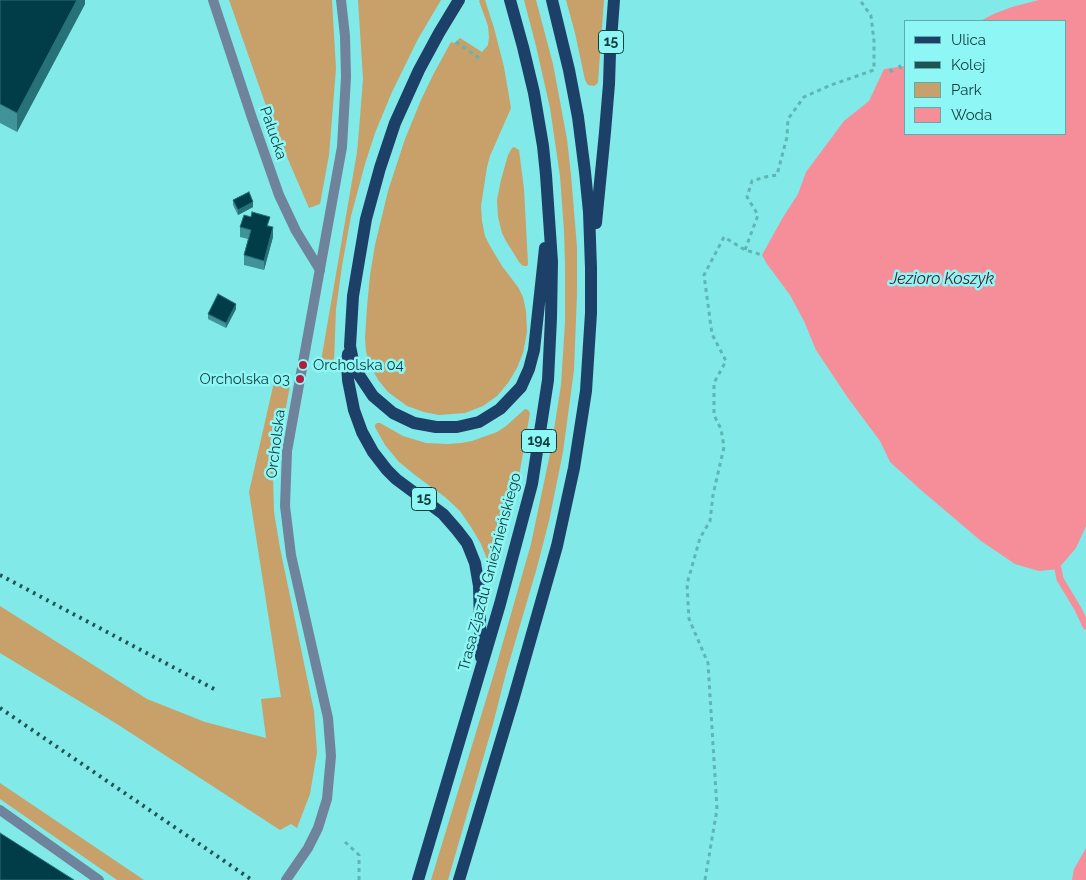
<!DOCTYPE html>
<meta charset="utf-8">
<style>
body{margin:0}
#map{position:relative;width:1086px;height:880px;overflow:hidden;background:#81e9e7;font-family:Raleway,sans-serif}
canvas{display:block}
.legend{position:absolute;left:904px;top:20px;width:162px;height:115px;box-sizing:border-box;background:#8ef6f5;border:1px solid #5bacab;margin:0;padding:6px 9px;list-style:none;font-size:15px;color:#0f3d3d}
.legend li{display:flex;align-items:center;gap:10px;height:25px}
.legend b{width:25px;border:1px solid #5bacab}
</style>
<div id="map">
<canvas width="1086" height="880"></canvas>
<ul class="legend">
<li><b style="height:6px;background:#1d4069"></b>Ulica</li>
<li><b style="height:6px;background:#1e5454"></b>Kolej</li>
<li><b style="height:14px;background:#c8a069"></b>Park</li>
<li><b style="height:14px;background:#f58e98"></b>Woda</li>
</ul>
</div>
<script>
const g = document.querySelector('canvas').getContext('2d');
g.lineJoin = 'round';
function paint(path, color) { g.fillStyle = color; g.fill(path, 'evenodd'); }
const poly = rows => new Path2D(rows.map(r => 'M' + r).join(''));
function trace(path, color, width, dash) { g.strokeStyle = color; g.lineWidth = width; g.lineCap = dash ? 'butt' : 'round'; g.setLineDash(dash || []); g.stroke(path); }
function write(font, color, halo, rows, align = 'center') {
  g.font = font + ' Raleway,sans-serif'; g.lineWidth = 5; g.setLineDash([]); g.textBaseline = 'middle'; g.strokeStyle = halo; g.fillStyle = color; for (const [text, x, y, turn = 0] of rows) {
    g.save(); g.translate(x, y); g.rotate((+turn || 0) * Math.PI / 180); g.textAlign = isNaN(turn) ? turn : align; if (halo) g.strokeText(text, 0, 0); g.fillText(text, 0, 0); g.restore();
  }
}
const green = poly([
 [229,0,332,0,336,69,329,155,320,204,309,208,271,120],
 [358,0,441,0,418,39,392,92,375,133,365,164,351,216,342,266,336,309,334,361,325,362,321,361,357,152,359,130,363,79],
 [480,0,485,0,494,28,504,67,511,108,490,156,487,167,481,206,482,221,485,236,490,246,502,266,518,287,523,297,526,311,527,332,523,353,517,368,508,383,497,396,483,406,465,413,439,415,424,412,407,406,388,392,379,381,370,366,366,351,365,338,367,307,370,275,375,245,388,191,405,139,421,100,433,75,451,42,454,43,460,38,482,52,488,45,489,37,488,26,479,1],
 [524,0,536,0,553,64,567,139,571,175,577,247,577,294,574,370,563,452,549,521,536,571,506,673,493,724,448,880,431,880,495,670,531,544,551,449,561,385,565,322,565,265,564,231,560,176,550,108,536,46],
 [566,0,604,0,598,82,597,84,594,86,588,85,585,80,575,33],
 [514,147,519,150,524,189,528,264,527,266,524,266,522,265,519,262,506,241,502,233,498,217,497,200,501,180,508,155,512,148],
 [274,382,290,386,273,476,274,512,280,548,314,711,317,752,310,794,297,828,291,824,280,830,117,724,0,653,0,606,147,699,205,722,266,738,261,699,281,697,249,492],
 [525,409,528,410,530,413,519,476,495,571,492,572,489,570,487,559,481,544,471,527,460,511,445,497,415,475,399,462,385,445,375,427,375,425,377,423,380,423,403,436,426,443,448,444,461,443,472,441,497,432,506,426],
 [0,783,144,880,117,880,0,799]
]);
const water = poly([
 [1039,0,1086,0,1086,526,1076,548,1058,569,1039,571,1015,564,981,541,921,490,890,462,880,441,848,398,816,350,804,321,790,295,767,264,762,255,782,219,798,194,806,172,844,121,869,101,884,69,905,66,905,134,1065,134,1065,21,980,21,996,13,1012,7],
 [1086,848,1086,880,1072,880,1074,869]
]);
const stream = poly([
 [1058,569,1060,579,1078,609,1086,626]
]);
const path = poly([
 [456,42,479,58],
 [899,65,902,70],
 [890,69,894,75],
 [745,250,758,215,747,197,752,181,765,177,777,175,787,137,788,119,804,97,831,85,874,70,874,41,871,16,860,0],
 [345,842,359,855,359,880],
 [705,880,717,809,708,663,689,619,687,584,700,538,710,521,713,495,724,447,721,429,714,415,714,383,726,361,712,334,704,275,724,237,745,250,762,255]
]);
const service = poly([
 [0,810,99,880]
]);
const minor = poly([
 [213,0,251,115,279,195,296,231,320,270]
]);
const tertiary = poly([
 [286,880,308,848,318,828,327,799,331,756,328,718,291,555,285,506,287,451,342,147,346,77,345,36,341,0]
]);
const primary = poly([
 [459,0,439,33,419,70,395,123,380,168,366,219,353,296,350,346,353,361,359,375,373,396,393,413,414,423,436,427,457,427,479,422,500,409,521,387,529,369,534,350,545,248],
 [596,223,605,132,609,84,610,53,614,0],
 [348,354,347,362,348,380,354,410,362,432,373,452,387,470,396,479,443,514,457,530,467,543,475,563,479,586,481,657],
 [418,880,500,604,532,484,548,380,551,318,552,262,546,175,543,146,534,93,523,47,510,0],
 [459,880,514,697,557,546,574,468,586,391,591,313,591,268,589,212,585,172,578,117,569,70,552,0]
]);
const rail = poly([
 [0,575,216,690],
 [0,708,252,880]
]);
const wall = poly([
 [0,0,85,0,85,4,17,132,0,123],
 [233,200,253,207,238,215,233,205],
 [251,217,270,226,273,237,264,270,244,265,244,255,248,239,240,237,240,227],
 [236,309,226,328,208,319,208,314]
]);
const shadedWall = poly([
 [77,0,85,0,85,4,17,132,17,113],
 [253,202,253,207,238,215,238,210],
 [273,227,273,237,264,270,264,261],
 [236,304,236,309,226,328,226,323]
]);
const building = poly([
 [0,0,77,0,17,113,0,104,0,0],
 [249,192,253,202,238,210,233,200,249,192],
 [252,212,270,217,267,226,273,227,264,261,244,255,251,230,240,227,244,215,251,217,252,212],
 [218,294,236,304,226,323,208,314,218,294],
 [0,833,74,880,0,880,0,833]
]);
const markers = [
 [303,365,5,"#b01d40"],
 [300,379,5,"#b01d40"]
];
const shields = [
 [611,42,25],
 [539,441,35],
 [424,499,25]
];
const shieldNames = [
 ["15",611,42],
 ["194",539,441],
 ["15",424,499]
];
const streetNames = [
 ["Pałucka",273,133,71],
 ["Orcholska",276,444,-83],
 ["Trasa Zjazdu Gnieźnieńskiego",490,572,-75]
];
const poiNames = [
 ["Orcholska 04",313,365],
 ["Orcholska 03",290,379,"right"]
];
const waterNames = [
 ["Jezioro Koszyk",942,279]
];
paint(green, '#c8a069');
paint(water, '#f58e98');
trace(stream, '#f58e98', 7);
trace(path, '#5fb5b4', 3, [4, 4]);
trace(service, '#70839c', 10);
trace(minor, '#70839c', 10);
trace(tertiary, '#70839c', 10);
trace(primary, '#1d4069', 12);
trace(rail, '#1e5454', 4, [2.5, 5]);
paint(wall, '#409398');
paint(shadedWall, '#277178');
paint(building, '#003d48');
trace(building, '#277178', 1);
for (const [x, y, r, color] of markers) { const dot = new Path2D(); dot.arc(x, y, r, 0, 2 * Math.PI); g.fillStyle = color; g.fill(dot); trace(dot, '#8ef6f5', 2); }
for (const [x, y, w] of shields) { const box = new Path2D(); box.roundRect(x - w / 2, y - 11.5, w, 23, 4); g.fillStyle = '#8ef6f5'; g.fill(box); trace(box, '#0f3d3d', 1); }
write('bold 14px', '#0f3d3d', null, shieldNames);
write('15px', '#0f3d3d', '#8ef6f5', streetNames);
write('15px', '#0f3d3d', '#8ef6f5', poiNames, 'left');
write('italic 16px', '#53131f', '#8ef6f5', waterNames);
</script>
